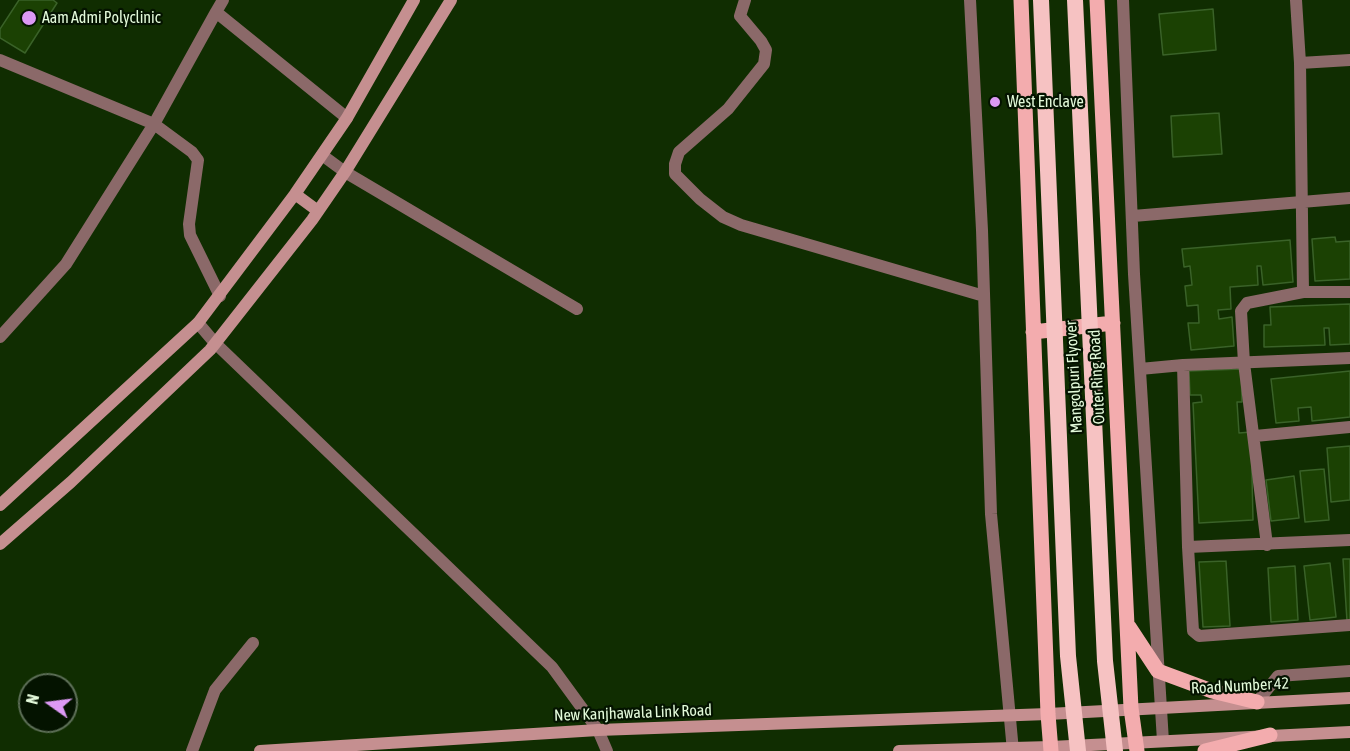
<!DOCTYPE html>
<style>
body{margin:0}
#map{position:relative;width:1350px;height:751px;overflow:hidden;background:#102d01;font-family:"Asap Condensed",sans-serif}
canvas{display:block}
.north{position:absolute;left:18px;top:673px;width:60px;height:60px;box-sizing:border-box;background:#041300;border:2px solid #5d6f57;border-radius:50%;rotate:284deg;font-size:16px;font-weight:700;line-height:24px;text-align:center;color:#e3fada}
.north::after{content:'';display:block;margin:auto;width:21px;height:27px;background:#dc99f4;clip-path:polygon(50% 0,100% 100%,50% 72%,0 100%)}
</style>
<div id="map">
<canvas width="1350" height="751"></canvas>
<div class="north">N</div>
</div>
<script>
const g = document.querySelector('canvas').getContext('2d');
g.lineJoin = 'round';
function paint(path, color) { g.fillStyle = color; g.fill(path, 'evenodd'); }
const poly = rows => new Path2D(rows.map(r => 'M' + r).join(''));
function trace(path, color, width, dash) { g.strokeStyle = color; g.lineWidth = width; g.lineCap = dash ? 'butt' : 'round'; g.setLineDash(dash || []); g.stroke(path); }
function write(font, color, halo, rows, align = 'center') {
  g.font = font + ' "Asap Condensed",sans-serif'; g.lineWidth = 4.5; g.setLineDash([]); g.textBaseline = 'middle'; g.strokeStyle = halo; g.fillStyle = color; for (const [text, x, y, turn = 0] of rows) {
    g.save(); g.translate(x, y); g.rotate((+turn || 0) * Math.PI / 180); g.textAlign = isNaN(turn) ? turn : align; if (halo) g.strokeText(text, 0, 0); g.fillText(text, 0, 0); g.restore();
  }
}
const building = poly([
 [19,0,53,0,57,3,25,53,0,38,0,29,19,0],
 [1213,9,1216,50,1163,55,1159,14,1213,9],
 [1219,113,1222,154,1173,157,1171,116,1219,113],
 [1335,237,1336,242,1350,241,1350,279,1315,281,1312,239,1335,237],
 [1290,240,1293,282,1263,285,1261,266,1257,266,1258,285,1230,287,1231,309,1218,310,1219,319,1232,317,1234,346,1191,350,1188,323,1199,323,1198,305,1187,306,1185,286,1192,285,1190,266,1184,267,1182,249,1290,240],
 [1350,304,1350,344,1330,345,1329,328,1324,328,1325,345,1264,347,1264,325,1271,325,1270,307,1350,304],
 [1241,369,1242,402,1237,402,1239,433,1251,432,1253,520,1199,523,1193,403,1202,402,1201,395,1190,395,1189,371,1241,369],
 [1350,371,1350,417,1312,421,1311,407,1298,408,1299,421,1276,423,1271,379,1350,371],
 [1350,446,1350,500,1331,502,1327,448,1350,446],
 [1324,469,1329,520,1305,522,1300,471,1324,469],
 [1294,476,1299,518,1271,521,1266,480,1294,476],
 [1343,559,1350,559,1350,621,1347,621,1343,559],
 [1226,561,1230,626,1203,627,1199,562,1226,561],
 [1330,563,1336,617,1310,620,1304,566,1330,563],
 [1295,566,1298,620,1271,622,1268,568,1295,566]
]);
const minor = poly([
 [223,0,216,12,347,118],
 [745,0,740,16,761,41,766,50,764,64,728,109,679,152,675,164,675,174,700,199,723,217,741,225,984,296],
 [970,0,982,230,991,514,1013,751],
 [1123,0,1134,274,1163,741],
 [1296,0,1300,63,1303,292],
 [0,60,154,124,192,152,198,160,189,224,190,235,220,296],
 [1300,63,1350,60],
 [322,155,345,172,577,309],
 [1133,216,1350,198],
 [198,323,215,343,552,667,598,730,607,751],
 [0,337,66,264,154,124,216,12],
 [1183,365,1188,547,1350,540],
 [1140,369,1183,365,1350,358],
 [1255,436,1350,427],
 [1267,545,1244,363,1241,311,1247,303,1303,292,1350,292],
 [1188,547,1193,631,1199,636,1350,625],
 [1257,702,1278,676,1350,671],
 [192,751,215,690,253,643]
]);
const secondary = poly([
 [295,194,318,211],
 [0,505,198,323,295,194,347,118,414,0],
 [0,544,71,482,210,350,312,220,345,172,451,0],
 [260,751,598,730,1048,714,1350,698],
 [899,751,1051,747,1350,732]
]);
const primary = poly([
 [1021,0,1048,714,1051,751],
 [1097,0,1131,708,1137,751],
 [1033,332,1113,323],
 [1129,627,1158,671,1212,691,1257,702],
 [1205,751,1270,735]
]);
const trunkBridge = poly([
 [1041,0,1068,656,1078,751],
 [1075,0,1105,661,1115,751]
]);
const markers = [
 [29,18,8,"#dc99f4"],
 [995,102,6,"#dc99f4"]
];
const poiNames = [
 ["Aam Admi Polyclinic",42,18],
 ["West Enclave",1007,102]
];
const streetNames = [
 ["Mangolpuri Flyover",1074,377,-93],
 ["Outer Ring Road",1097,377,-93],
 ["Road Number 42",1240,686,-3],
 ["New Kanjhawala Link Road",633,713,-2]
];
paint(building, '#1b4103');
trace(building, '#3a6228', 1.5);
trace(minor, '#8b6969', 12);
trace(secondary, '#c58f90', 12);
trace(primary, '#f3acae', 15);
trace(trunkBridge, '#f6c2c2', 16);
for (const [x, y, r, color] of markers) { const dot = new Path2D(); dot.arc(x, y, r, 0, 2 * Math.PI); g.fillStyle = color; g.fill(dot); trace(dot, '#041300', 2); }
write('16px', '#e3fada', '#041300', poiNames, 'left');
write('16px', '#e3fada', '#041300', streetNames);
</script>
